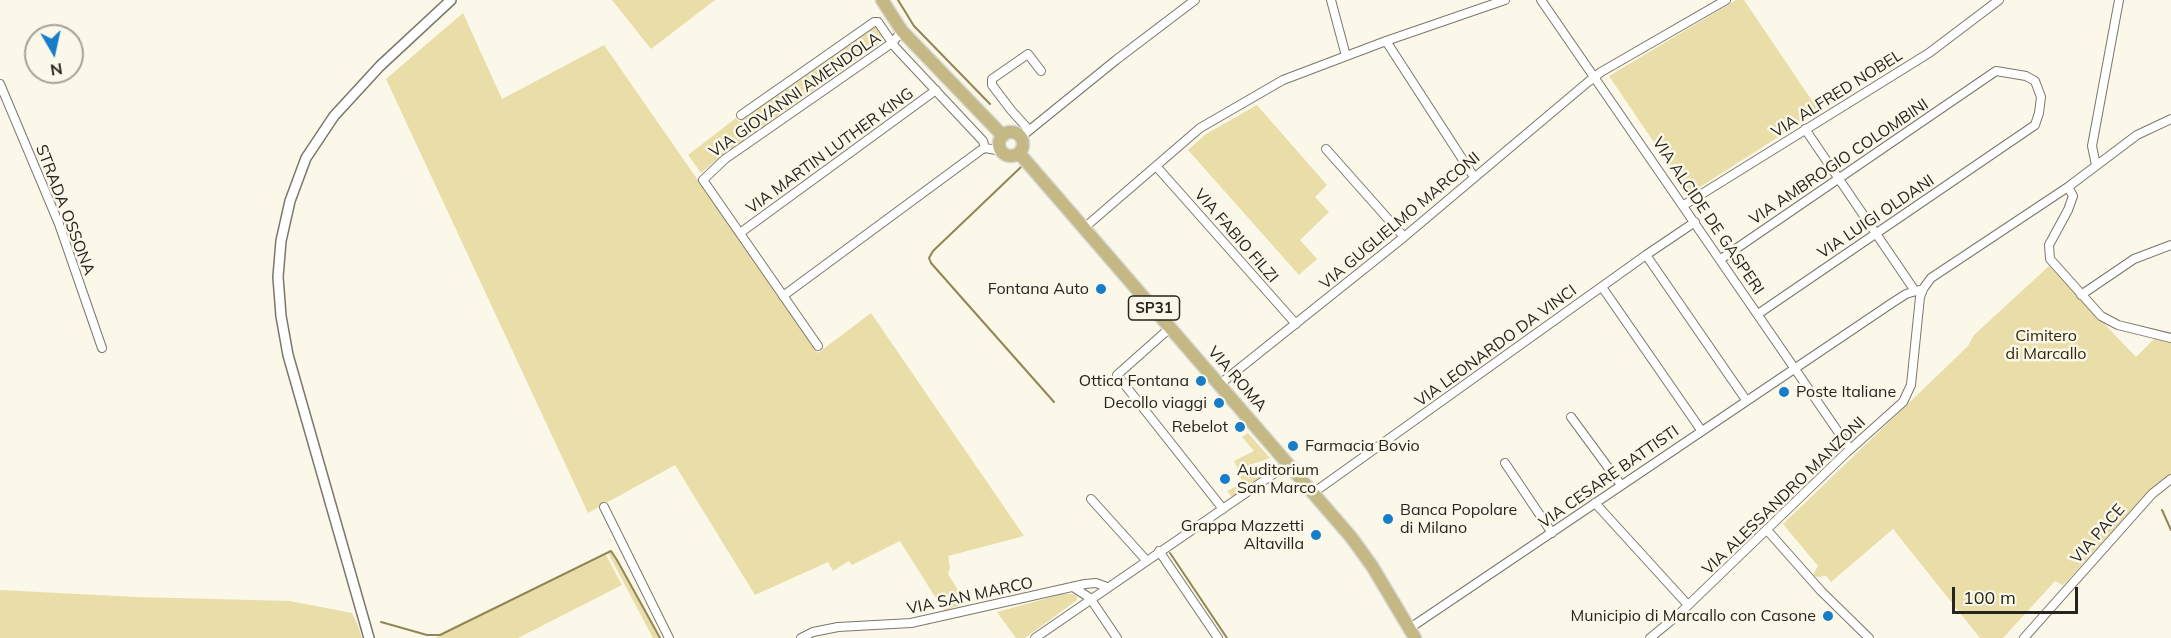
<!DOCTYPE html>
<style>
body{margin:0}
#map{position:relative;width:2171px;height:638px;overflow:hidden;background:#fbf8ea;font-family:Mulish,sans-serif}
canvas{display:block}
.north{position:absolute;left:24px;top:24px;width:60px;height:60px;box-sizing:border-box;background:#fbf8ea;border:2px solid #a5a399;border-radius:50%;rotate:171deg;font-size:16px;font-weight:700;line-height:24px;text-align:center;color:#25241f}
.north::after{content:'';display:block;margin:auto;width:21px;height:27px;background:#167ec9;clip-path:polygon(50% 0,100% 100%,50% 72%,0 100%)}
.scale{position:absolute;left:1952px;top:587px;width:126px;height:27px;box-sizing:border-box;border:3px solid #25241f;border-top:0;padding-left:8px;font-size:18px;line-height:21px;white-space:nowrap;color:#25241f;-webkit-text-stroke:4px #fbf8ea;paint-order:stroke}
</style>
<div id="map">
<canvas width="2171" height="638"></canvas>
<div class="north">N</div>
<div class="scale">100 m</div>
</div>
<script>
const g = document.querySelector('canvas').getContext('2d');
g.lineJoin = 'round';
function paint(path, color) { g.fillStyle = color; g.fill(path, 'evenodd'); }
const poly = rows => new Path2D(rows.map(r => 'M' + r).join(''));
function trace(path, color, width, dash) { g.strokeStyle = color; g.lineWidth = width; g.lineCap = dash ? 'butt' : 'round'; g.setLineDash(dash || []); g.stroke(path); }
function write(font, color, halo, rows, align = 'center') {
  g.font = font + ' Mulish,sans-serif'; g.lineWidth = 5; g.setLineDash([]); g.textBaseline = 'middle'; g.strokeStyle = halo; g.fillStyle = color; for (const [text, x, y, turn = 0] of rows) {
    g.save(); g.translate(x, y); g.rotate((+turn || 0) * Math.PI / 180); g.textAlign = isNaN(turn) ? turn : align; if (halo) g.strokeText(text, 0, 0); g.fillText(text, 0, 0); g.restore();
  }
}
const green = poly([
 [612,0,715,0,651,49],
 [1736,0,1744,0,1819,111,1689,194,1609,76],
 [463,13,502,99,604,45,818,353,871,313,1024,536,948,556,950,567,948,574,966,603,944,611,900,541,852,565,849,561,833,571,828,562,755,595,675,465,588,513,386,79],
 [875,26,884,40,715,161,701,173,688,155,736,118,739,122],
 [1257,105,1327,185,1315,197,1329,212,1300,240,1317,259,1299,275,1188,150,1206,134],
 [2049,266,2136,357,2155,338,2171,341,2171,474,2151,489,2068,580,2063,585,2055,581,2003,638,1980,638,1893,529,1831,582,1826,576,1817,577,1813,575,1818,566,1783,524,1968,346,1974,335],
 [1248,433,1270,458,1250,465,1251,467,1239,472,1234,461,1254,451,1242,437],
 [1265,464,1268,465,1270,470,1232,497,1227,491,1243,483,1240,476,1259,470,1258,468],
 [608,553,612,553,617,561,659,638,653,638],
 [606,555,622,585,518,638,435,638],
 [0,590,137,597,290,601,352,613,357,623,362,638,0,638],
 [1063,594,1073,594,1077,596,1077,600,1025,638,1016,638,997,612]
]);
const stream = poly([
 [898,0,914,26,990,104],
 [1021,167,933,251,929,258,931,263,1054,402],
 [2162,510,2171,530],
 [1170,553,1227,638],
 [381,622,427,635,440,635,611,551,617,560,660,638]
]);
const minor = poly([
 [1331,0,1346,56],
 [1541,0,1850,449],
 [1386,41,1474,177],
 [0,84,59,224,102,348],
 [741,115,874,22,878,22,895,47,983,141,985,148],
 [1805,129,1915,291],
 [1029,130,1011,110,992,85,992,79,1028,54,1041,71],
 [1021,137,1116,60,1195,0],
 [1326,149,1404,237],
 [2096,165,2092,146,2119,0],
 [1156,166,1296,324],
 [2068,187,2073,196,2068,210,2049,245,2050,259,2101,316,2118,325,2171,338],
 [1684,205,1929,53,1999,0],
 [1084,228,1200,128,1283,80,1386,41,1505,0],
 [740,233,936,90],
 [1646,255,1746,400],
 [1721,259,1996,71,2026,76,2035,81,2041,97,2039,113,2035,125,1758,314],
 [1602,287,1701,430],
 [2081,295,2134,259,2171,245],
 [783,296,981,150,985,148,1002,151],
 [1171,327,1117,375,1223,509],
 [818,346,703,180,725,159,892,43,902,31],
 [1220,384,1404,237,1588,82,1601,72,1726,0],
 [1571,417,1621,485],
 [1505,463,1552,533],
 [1313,493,1646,255,1695,222],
 [1091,499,1146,560],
 [1595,503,1688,605],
 [604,507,669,638],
 [1767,530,1821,591,1869,638],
 [1159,551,1218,638],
 [1073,587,1090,598,1117,638],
 [1410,628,1892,303,1906,294,1923,289],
 [801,638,813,632,838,627,911,623,1085,584,1096,583,1107,587],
 [1035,638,1288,464],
 [1650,638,1678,615,1846,453,1903,402,1911,385,1920,297,1923,289,1931,278,2068,187,2137,135,2171,119],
 [2024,638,2152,494,2171,479]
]);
const tertiary = poly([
 [369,638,288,355,281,316,278,277,281,241,290,201,306,158,334,116,380,66,451,0]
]);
const primary = poly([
 [882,0,902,31,1003,136],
 '999 144a12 12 0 1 1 24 0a12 12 0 1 1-24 0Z',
 [1019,153,1351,537,1372,566,1415,638]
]);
const markers = [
 [1101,289,6,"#167ec9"],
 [1201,381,6,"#167ec9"],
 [1784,392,6,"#167ec9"],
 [1219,403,6,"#167ec9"],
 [1240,427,6,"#167ec9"],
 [1293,446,6,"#167ec9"],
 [1225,479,6,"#167ec9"],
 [1388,519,6,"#167ec9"],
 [1316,535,6,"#167ec9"],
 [1828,616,6,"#167ec9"]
];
const shields = [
 [1154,308,51]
];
const shieldNames = [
 ["SP31",1154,308]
];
const streetNames = [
 ["VIA ALFRED NOBEL",1837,94,-32],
 ["VIA GIOVANNI AMENDOLA",795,95,-35],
 ["VIA MARTIN LUTHER KING",830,151,-36],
 ["VIA AMBROGIO COLOMBINI",1839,162,-34],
 ["STRADA OSSONA",65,210,69],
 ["VIA ALCIDE DE GASPERI",1708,216,56],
 ["VIA LUIGI OLDANI",1876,217,-34],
 ["VIA GUGLIELMO MARCONI",1400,221,-40],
 ["VIA FABIO FILZI",1236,236,49],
 ["VIA LEONARDO DA VINCI",1496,346,-36],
 ["VIA ROMA",1237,379,49],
 ["VIA CESARE BATTISTI",1609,477,-35],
 ["VIA ALESSANDRO MANZONI",1784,496,-44],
 ["VIA PACE",2098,534,-49],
 ["VIA SAN MARCO",970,596,-12]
];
const poiNames = [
 ["Fontana Auto",1089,289],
 ["Ottica Fontana",1189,381],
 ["Poste Italiane",1796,392,"left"],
 ["Decollo viaggi",1207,403],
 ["Rebelot",1228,427],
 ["Farmacia Bovio",1305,446,"left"],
 ["Auditorium",1237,470,"left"],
 ["San Marco",1237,488,"left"],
 ["Banca Popolare",1400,510,"left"],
 ["di Milano",1400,528,"left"],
 ["Grappa Mazzetti",1304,526],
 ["Altavilla",1304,544],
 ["Municipio di Marcallo con Casone",1816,616]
];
const parkNames = [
 ["Cimitero",2046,336],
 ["di Marcallo",2046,354]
];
paint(green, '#e9dda8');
trace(stream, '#918653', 2);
trace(minor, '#7a776b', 10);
trace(tertiary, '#7a776b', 12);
trace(primary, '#d8d8d7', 15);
trace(minor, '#fff', 8);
trace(tertiary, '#fff', 9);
trace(primary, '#c4b885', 12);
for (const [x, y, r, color] of markers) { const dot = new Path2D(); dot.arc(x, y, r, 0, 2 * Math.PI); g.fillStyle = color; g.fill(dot); trace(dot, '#fbf8ea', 2); }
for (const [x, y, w] of shields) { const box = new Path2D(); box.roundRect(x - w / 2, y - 12, w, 24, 4.5); g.fillStyle = '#fbf8ea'; g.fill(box); trace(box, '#25241f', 1.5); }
write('bold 15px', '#25241f', null, shieldNames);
write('16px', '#25241f', '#fbf8ea', streetNames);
write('16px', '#25241f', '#fbf8ea', poiNames, 'right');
write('16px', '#302908', '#fbf8ea', parkNames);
</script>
